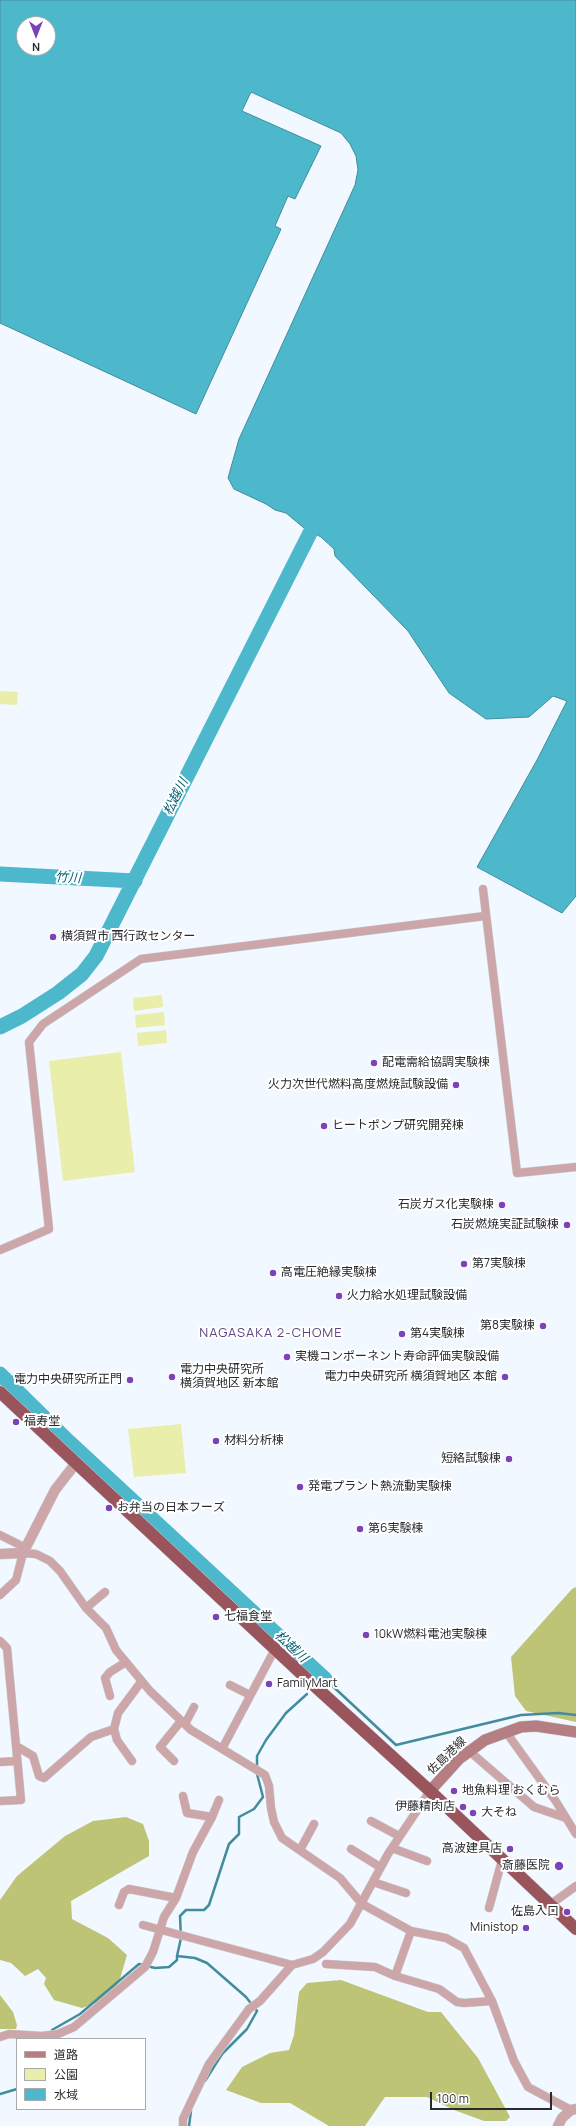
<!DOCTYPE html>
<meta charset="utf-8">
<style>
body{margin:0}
#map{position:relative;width:576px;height:2126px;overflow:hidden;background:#f1f8ff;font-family:Manrope,"Noto Sans JP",sans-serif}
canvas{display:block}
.legend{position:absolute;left:16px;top:2038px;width:130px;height:72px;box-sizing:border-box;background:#fff;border:1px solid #a9aaab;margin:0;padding:5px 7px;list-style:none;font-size:12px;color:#292b2e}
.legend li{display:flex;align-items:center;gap:8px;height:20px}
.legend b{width:20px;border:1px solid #a9aaab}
.north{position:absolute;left:16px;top:16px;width:40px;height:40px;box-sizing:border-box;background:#fff;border:1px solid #a9aaab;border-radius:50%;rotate:180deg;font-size:11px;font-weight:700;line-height:16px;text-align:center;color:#292b2e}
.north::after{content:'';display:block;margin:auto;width:14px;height:18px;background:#7b43ba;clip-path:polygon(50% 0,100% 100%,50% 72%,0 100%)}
.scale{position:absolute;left:430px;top:2092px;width:122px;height:18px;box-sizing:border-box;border:2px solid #292b2e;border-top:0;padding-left:5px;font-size:12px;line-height:14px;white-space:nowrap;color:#292b2e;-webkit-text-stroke:3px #fff;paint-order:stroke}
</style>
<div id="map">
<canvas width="576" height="2126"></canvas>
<ul class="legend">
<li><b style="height:5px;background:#b47e82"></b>道路</li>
<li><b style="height:11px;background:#e9eeab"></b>公園</li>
<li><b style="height:11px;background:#4db7cb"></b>水域</li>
</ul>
<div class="north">N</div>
<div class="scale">100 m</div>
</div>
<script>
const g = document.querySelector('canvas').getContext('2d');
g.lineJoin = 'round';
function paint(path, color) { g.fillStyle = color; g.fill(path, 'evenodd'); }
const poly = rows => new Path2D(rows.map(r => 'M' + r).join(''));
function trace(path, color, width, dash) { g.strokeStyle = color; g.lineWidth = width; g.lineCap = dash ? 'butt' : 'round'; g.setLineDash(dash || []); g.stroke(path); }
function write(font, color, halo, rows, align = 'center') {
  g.font = font + ' Manrope,"Noto Sans JP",sans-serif'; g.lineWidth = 4; g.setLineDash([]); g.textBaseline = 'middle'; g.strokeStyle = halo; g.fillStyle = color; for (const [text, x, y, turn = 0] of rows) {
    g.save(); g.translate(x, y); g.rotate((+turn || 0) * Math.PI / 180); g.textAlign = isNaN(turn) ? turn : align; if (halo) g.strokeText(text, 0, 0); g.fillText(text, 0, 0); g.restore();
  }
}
const green = poly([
 [0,691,18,692,17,705,0,704],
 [162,995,163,1007,134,1011,133,998],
 [164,1012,165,1025,136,1028,135,1015],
 [166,1030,167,1043,138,1046,137,1033],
 [121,1052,135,1172,63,1181,49,1061],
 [181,1424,186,1473,134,1477,128,1429]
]);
const forest = poly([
 [576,1587,576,1722,526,1711,515,1696,511,1657,572,1589],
 [126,1817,143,1824,149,1841,149,1856,71,1901,72,1919,108,1938,127,1955,119,1982,104,2000,82,2008,54,2000,44,1984,46,1978,38,1969,25,1976,11,1963,0,1960,0,1900,17,1876,65,1836,93,1821],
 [341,1980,428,2012,441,2012,478,2058,510,2117,506,2121,484,2121,454,2110,427,2097,385,2097,365,2126,329,2126,290,2103,261,2103,226,2090,242,2067,270,2053,289,2050,294,2035,299,1992,307,1983],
 [0,1995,13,2012,17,2025,16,2029,0,2029]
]);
const water = poly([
 [0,0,576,0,576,896,562,913,477,867,537,760,567,701,553,696,529,717,486,719,449,693,408,631,335,556,334,549,321,537,304,528,286,513,275,510,266,504,234,489,228,478,239,439,355,185,358,170,356,156,350,144,341,133,251,92,242,111,321,146,295,199,288,196,275,226,281,229,196,414,0,323,0,0],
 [24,24,48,24,48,48,24,48,24,24]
]);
const stream = poly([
 [322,1682,325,1679,396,1745,521,1715,558,1713,576,1715],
 [257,1769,257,1756,266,1740,286,1713,307,1694],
 [52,2039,52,2030,80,2014,139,1964,155,1968,169,1967,177,1960,177,1956],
 [205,2081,222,2054,247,2029,257,2011,246,1997,207,1963,195,1958,177,1956,181,1938,180,1916,186,1910,204,1910,209,1905,229,1844,239,1834,239,1817,254,1809,263,1797,257,1774],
 [0,2094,17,2089],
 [189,2126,191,2111]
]);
const river = poly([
 [0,874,135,881],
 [0,1027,22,1016,58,993,82,974,96,956,311,531],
 [0,1374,67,1440,325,1679]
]);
const minor = poly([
 [483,889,517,1173,576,1167],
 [0,1250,49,1229,29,1042,43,1024,141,959,485,916],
 [0,1535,26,1548],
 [0,1595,16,1580,23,1553,36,1554,50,1561,60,1571,86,1608,106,1628,116,1650,150,1691,191,1730,265,1775,269,1786,271,1808,274,1822,282,1838,340,1878,362,1904,411,1931,446,1938,464,1948,492,2001,514,2061,528,2087,571,2110],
 [86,1608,105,1592],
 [0,1641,7,1648,21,1800,0,1801],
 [230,1685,250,1695],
 [110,1696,105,1678,110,1672,126,1662],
 [185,1724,194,1707],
 [506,1732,555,1800,576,1834],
 [16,1746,33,1756,39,1776,44,1778,91,1737,114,1729],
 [222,1749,275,1649],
 [468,1750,534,1807,566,1818],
 [132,1761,117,1740,114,1729,118,1713,141,1682],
 [174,1761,160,1747,181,1721],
 [0,1762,17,1761],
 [183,1796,187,1813,212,1817],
 [371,1821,399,1836],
 [392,1848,427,1861],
 [351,1849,380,1867],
 [300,1850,314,1824],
 [373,1882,406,1893],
 [551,1904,576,1886],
 [119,1905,124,1892,129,1889,176,1898],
 [489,1908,502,1860],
 [143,1925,292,1965,313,1959,323,1952,350,1924,388,1854,430,1791],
 [326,1964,375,1967,395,1976,439,1989,457,2002,464,2003,492,2001],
 [395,1976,411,1931],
 [0,2037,9,2034,42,2036,58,2034,74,2027,145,1967,153,1952,164,1917,176,1898,193,1852,212,1817,219,1800],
 [183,2126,183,2119,209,2064,249,2009,260,2001,292,1965]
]);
const tertiary = poly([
 [0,1554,23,1553,55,1490,76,1463],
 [558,2126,562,2118,571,2110,576,2109]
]);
const secondary = poly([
 [430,1791,459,1759,485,1740,521,1727,536,1726,576,1732]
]);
const trunk = poly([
 [0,1392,307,1679,430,1791,576,1929]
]);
const markers = [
 [53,937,4,"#7b43ba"],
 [374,1063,4,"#7b43ba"],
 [456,1085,4,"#7b43ba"],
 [324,1126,4,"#7b43ba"],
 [502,1205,4,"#7b43ba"],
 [567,1225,4,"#7b43ba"],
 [464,1264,4,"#7b43ba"],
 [273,1273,4,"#7b43ba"],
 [339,1296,4,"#7b43ba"],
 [543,1326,4,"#7b43ba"],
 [402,1334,4,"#7b43ba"],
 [287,1357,4,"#7b43ba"],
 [172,1377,4,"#7b43ba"],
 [505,1377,4,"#7b43ba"],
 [130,1380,4,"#7b43ba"],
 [16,1422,4,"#7b43ba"],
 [216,1441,4,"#7b43ba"],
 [509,1459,4,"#7b43ba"],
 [300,1487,4,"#7b43ba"],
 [109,1508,4,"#7b43ba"],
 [360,1529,4,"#7b43ba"],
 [216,1617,4,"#7b43ba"],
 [366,1635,4,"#7b43ba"],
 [269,1684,4,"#7b43ba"],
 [454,1791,4,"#7b43ba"],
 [463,1807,4,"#7b43ba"],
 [473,1813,4,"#7b43ba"],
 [510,1849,4,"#7b43ba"],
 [559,1866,5,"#7b43ba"],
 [567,1912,4,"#7b43ba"],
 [526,1928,4,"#7b43ba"]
];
const poiNames = [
 ["横須賀市 西行政センター",61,937],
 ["配電需給協調実験棟",382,1063],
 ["火力次世代燃料高度燃焼試験設備",448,1085,"right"],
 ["ヒートポンプ研究開発棟",332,1126],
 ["石炭ガス化実験棟",494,1205,"right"],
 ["石炭燃焼実証試験棟",559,1225,"right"],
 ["第7実験棟",472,1264],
 ["高電圧絶縁実験棟",281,1273],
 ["火力給水処理試験設備",347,1296],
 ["第8実験棟",535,1326,"right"],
 ["第4実験棟",410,1334],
 ["実機コンポーネント寿命評価実験設備",295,1357],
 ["電力中央研究所",180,1370],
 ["横須賀地区 新本館",180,1384],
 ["電力中央研究所 横須賀地区 本館",497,1377,"right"],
 ["電力中央研究所正門",122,1380,"right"],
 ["福寿堂",24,1422],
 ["材料分析棟",224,1441],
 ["短絡試験棟",501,1459,"right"],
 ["発電プラント熱流動実験棟",308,1487],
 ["お弁当の日本フーズ",117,1508],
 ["第6実験棟",368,1529],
 ["七福食堂",224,1617],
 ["10kW燃料電池実験棟",374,1635],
 ["FamilyMart",277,1684],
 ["地魚料理 おくむら",462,1791],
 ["伊藤精肉店",455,1807,"right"],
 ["大そね",481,1813],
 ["高波建具店",502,1849,"right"],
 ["斎藤医院",550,1866,"right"],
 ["佐島入口",559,1912,"right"],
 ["Ministop",518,1928,"right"]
];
const streetNames = [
 ["佐島港線",447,1756,-44]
];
const waterNames = [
 ["松越川",176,797,-63],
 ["竹川",68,878,3],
 ["松越川",291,1647,43]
];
const neighbourhoodNames = [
 ["NAGASAKA 2-CHOME",271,1333]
];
paint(green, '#e9eeab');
paint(forest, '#bec476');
paint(water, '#4db7cb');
trace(water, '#428d9c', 1);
trace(stream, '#428d9c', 2.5);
trace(river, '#4db7cb', 15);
trace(minor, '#cdd3d9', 9);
trace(tertiary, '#cdd3d9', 11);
trace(secondary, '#cdd3d9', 12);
trace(trunk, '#cdd3d9', 13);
trace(minor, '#cca6a8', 8);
trace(tertiary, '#cca6a8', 10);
trace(secondary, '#b47e82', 11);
trace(trunk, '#9a545c', 12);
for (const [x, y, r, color] of markers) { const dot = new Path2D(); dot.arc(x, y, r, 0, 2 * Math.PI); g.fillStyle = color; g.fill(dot); trace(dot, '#fff', 1.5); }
write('12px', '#292b2e', '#fff', poiNames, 'left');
write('12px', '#292b2e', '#fff', streetNames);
write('italic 13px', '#005f6e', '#fff', waterNames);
g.letterSpacing = '1px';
write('13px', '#5e4481', '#fff', neighbourhoodNames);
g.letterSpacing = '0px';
</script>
